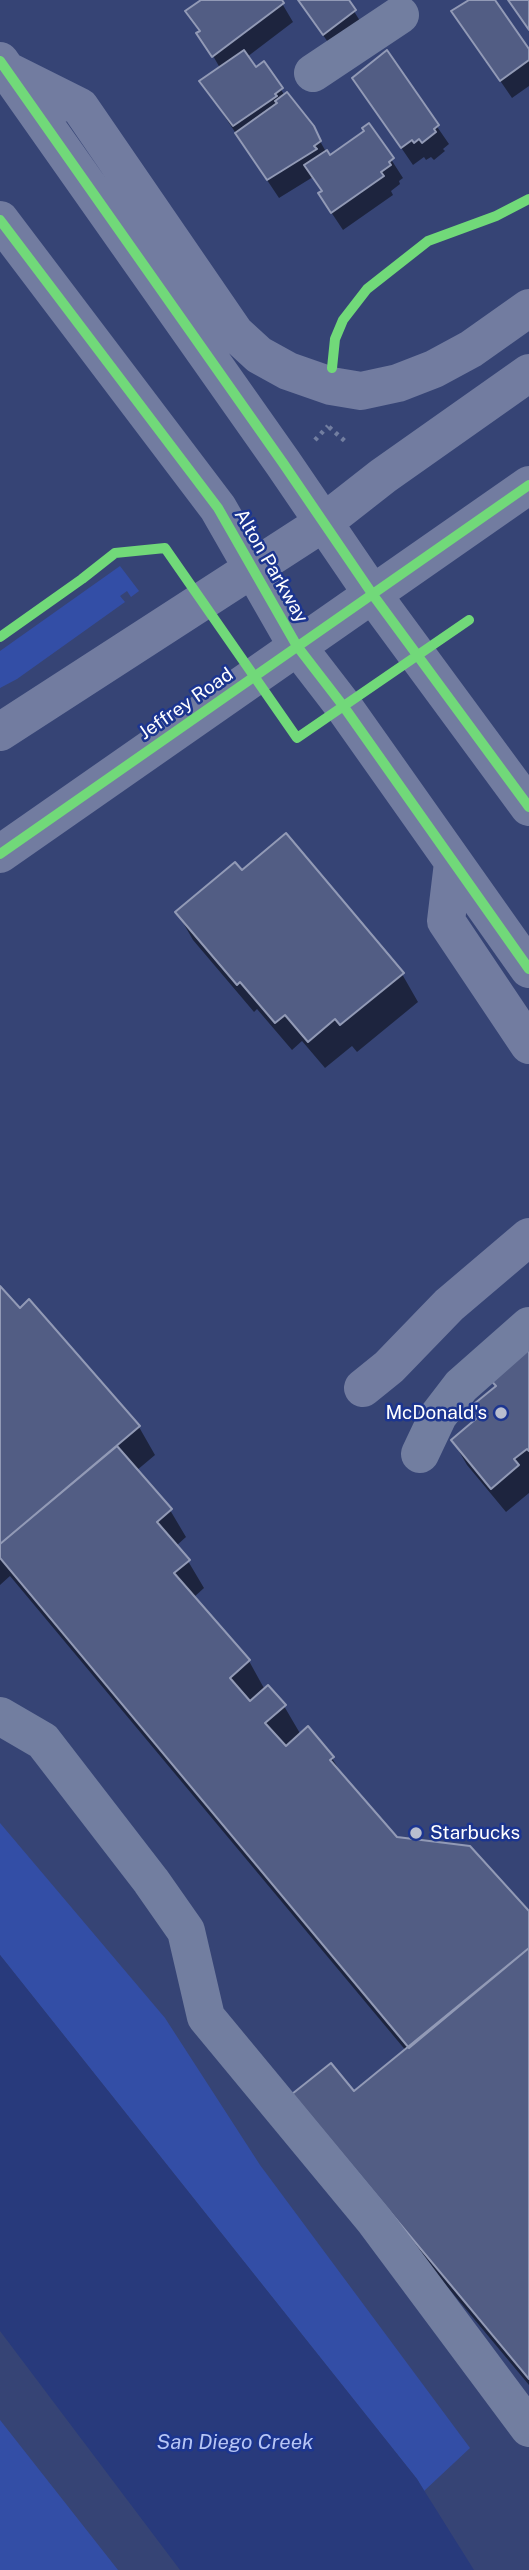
<!DOCTYPE html>
<style>
body{margin:0}
canvas{display:block;background:#364475}
</style>
<canvas width="529" height="2570"></canvas>
<script>
const g = document.querySelector('canvas').getContext('2d');
g.lineJoin = 'round';
function paint(path, color) { g.fillStyle = color; g.fill(path, 'evenodd'); }
const poly = rows => new Path2D(rows.map(r => 'M' + r).join(''));
function trace(path, color, width, dash) { g.strokeStyle = color; g.lineWidth = width; g.lineCap = dash ? 'butt' : 'round'; g.setLineDash(dash || []); g.stroke(path); }
function write(font, color, halo, rows, align = 'center') {
  g.font = font + ' "Public Sans",sans-serif'; g.lineWidth = 5; g.setLineDash([]); g.textBaseline = 'middle'; g.strokeStyle = halo; g.fillStyle = color; for (const [text, x, y, turn = 0] of rows) {
    g.save(); g.translate(x, y); g.rotate((+turn || 0) * Math.PI / 180); g.textAlign = isNaN(turn) ? turn : align; if (halo) g.strokeText(text, 0, 0); g.fillText(text, 0, 0); g.restore();
  }
}
const green = poly([
 [120,566,139,591,131,597,127,591,120,596,125,602,17,679,0,688,0,651],
 [0,1823,165,2018,260,2165,470,2448,424,2491,417,2479,0,1955],
 [0,2420,118,2570,0,2570]
]);
const water = poly([
 [0,1955,417,2479,474,2570,180,2570,0,2331]
]);
const shadow = poly([
 [204,0,280,0,293,22,247,57,255,69,264,63,285,96,312,127,329,157,366,131,369,125,403,178,399,181,400,184,391,191,393,195,343,230,331,212,323,192,313,177,279,198,201,81,220,68,188,12],
 [298,0,347,0,365,29,335,52],
 [471,0,493,0,529,52,529,86,512,98,453,12],
 [386,53,449,144,443,149,445,151,434,160,431,157,426,160,424,157,413,165,354,79],
 [241,872,402,974,418,1002,357,1052,352,1046,325,1068,302,1041,292,1050,257,1009,254,1012,193,940,177,912],
 [0,1289,19,1311,29,1302,139,1427,155,1455,136,1471,170,1510,186,1537,176,1546,188,1561,204,1588,193,1598,249,1661,265,1690,284,1706,301,1735,332,1758,346,1781,397,1839,529,1914,529,2385,310,2122,354,2094,407,2052,10,1576,0,1585],
 [529,1338,529,1493,506,1512,467,1465,453,1441,478,1420,471,1408,496,1388,490,1377]
]);
const building = poly([
 [201,0,282,0,284,3,212,57,196,33,200,31,185,11,201,0],
 [298,0,349,0,356,10,323,35,298,0],
 [469,0,495,0,529,49,529,60,500,81,451,11,469,0],
 [508,0,529,0,529,30,508,0],
 [244,50,256,67,264,61,283,88,275,94,277,96,233,126,199,81,244,50],
 [387,50,439,125,434,129,436,132,422,143,419,139,414,143,412,140,401,148,352,78,387,50],
 [287,92,314,126,321,141,314,146,317,149,267,180,235,133,277,103,275,101,287,92],
 [369,123,394,158,389,162,391,165,381,172,384,176,331,213,318,193,322,191,304,165,327,150,330,155,364,131,362,128,369,123],
 [286,833,404,973,340,1025,335,1019,308,1042,285,1015,275,1023,240,982,237,985,175,912,235,862,242,870,286,833],
 [0,1286,20,1308,29,1299,140,1426,0,1544,0,1286],
 [529,1336,529,1451,527,1449,514,1459,519,1465,491,1489,451,1440,477,1418,469,1408,496,1386,488,1377,529,1336],
 [117,1446,172,1509,157,1522,190,1560,174,1573,250,1660,230,1678,250,1701,268,1685,286,1705,265,1723,286,1746,308,1726,334,1757,330,1760,397,1837,470,1846,529,1911,529,1948,409,2048,0,1558,0,1544,117,1446],
 [529,1948,529,2379,292,2094,331,2063,354,2091,529,1948]
]);
const path = poly([
 [329,427,346,442],
 [315,440,328,426]
]);
const minor = poly([
 [313,73,400,15],
 [420,1454,438,1416,461,1386,529,1326],
 [0,1716,43,1741,151,1881,186,1931,206,2017,374,2220,529,2428]
]);
const major = poly([
 [0,61,283,463,373,595,529,807],
 [10,72,80,107,235,333,259,355,288,371,331,386,361,391,398,383,434,369,471,349,529,308],
 [0,220,218,508,297,646,344,707,529,969],
 [0,732,323,523,383,476,529,373],
 [0,854,529,485],
 [453,863,446,921,529,1045],
 [363,1388,389,1367,449,1305,529,1237]
]);
const cycleway = poly([
 [0,61,283,463,373,595,529,807],
 [0,220,218,508,297,646,344,707,529,969],
 [332,368,335,339,343,320,367,289,428,241,496,216,529,199],
 [0,637,82,579,115,553,165,548,297,738,469,620],
 [0,854,529,485]
]);
const markers = [
 [501,1413,7,"#b9becf"],
 [416,1833,7,"#b9becf"]
];
const streetNames = [
 ["Alton Parkway",271,566,60],
 ["Jeffrey Road",186,704,-35]
];
const poiNames = [
 ["McDonald's",487,1413],
 ["Starbucks",430,1833,"left"]
];
const waterNames = [
 ["San Diego Creek",235,2443]
];
paint(green, '#334ea6');
paint(water, '#283a7c');
paint(shadow, '#0007');
paint(building, '#525d84');
trace(building, '#929ab6', 2);
trace(path, '#727ea0', 4.5, [3.5, 5]);
trace(minor, '#727ea0', 38);
trace(major, '#727ca0', 38);
trace(cycleway, '#71d979', 10);
for (const [x, y, r, color] of markers) { const dot = new Path2D(); dot.arc(x, y, r, 0, 2 * Math.PI); g.fillStyle = color; g.fill(dot); trace(dot, '#1c358f', 2.5); }
write('19px', '#fff', '#1c358f', streetNames);
write('19px', '#fff', '#1c358f', poiNames, 'right');
write('italic 21px', '#b6c5f5', '#1c358f', waterNames);
</script>
